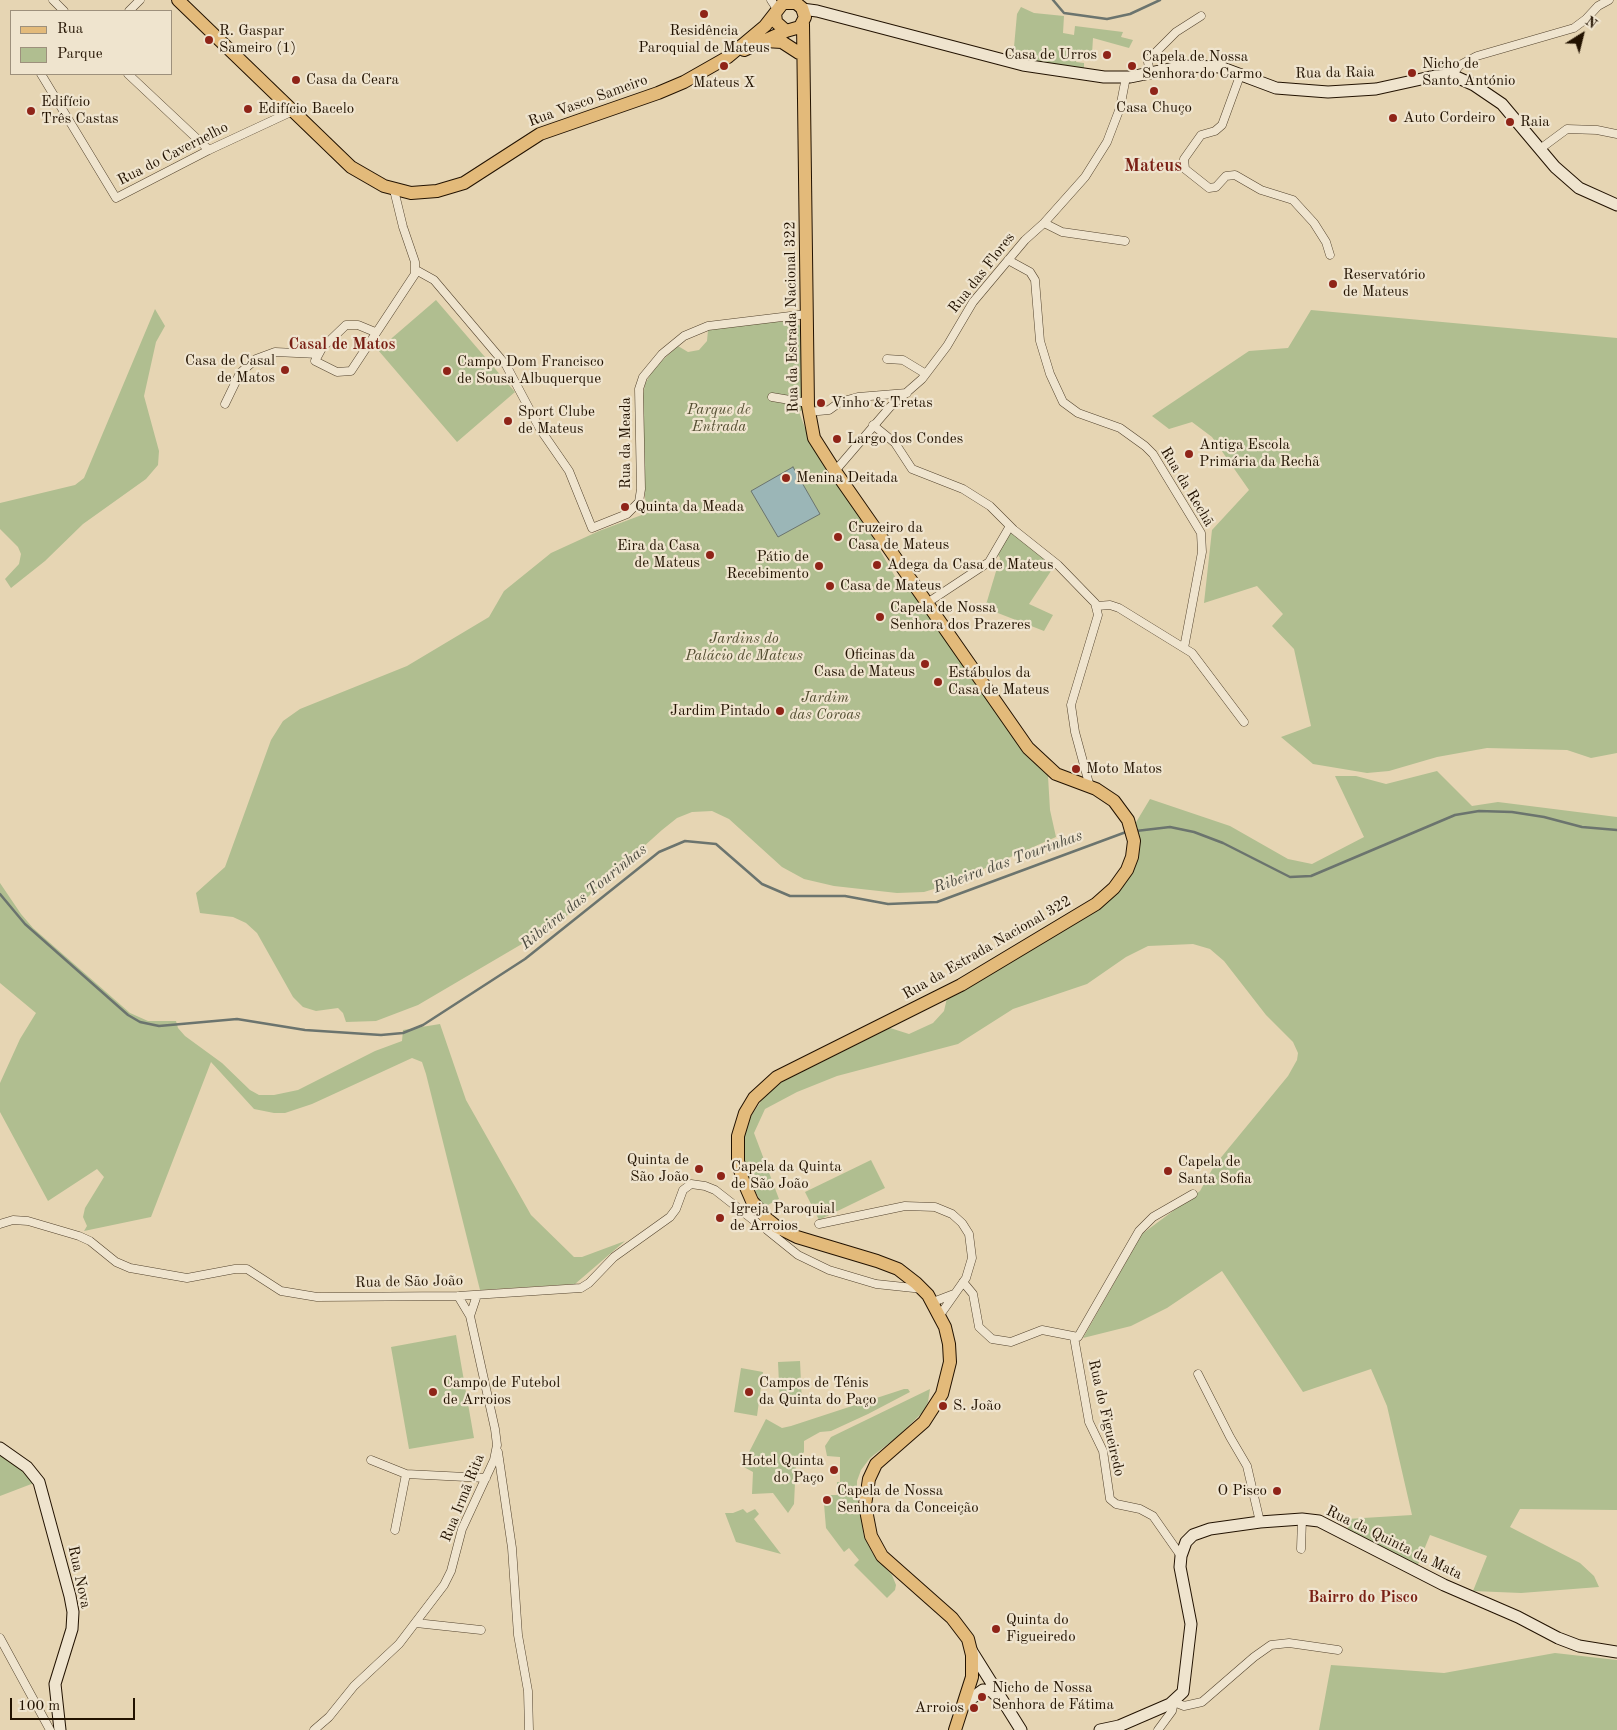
<!DOCTYPE html>
<meta charset="utf-8">
<style>
body{margin:0}
#map{position:relative;width:1617px;height:1730px;overflow:hidden;background:#e6d5b3;font-family:"Old Standard TT",serif}
canvas{display:block}
.legend{position:absolute;left:10px;top:10px;width:162px;height:65px;box-sizing:border-box;background:#efe4ce;border:1px solid #9d907c;margin:0;padding:6px 9px;list-style:none;font-size:15px;color:#221200}
.legend li{display:flex;align-items:center;gap:10px;height:25px}
.legend b{width:25px;border:1px solid #9d907c}
.north{position:absolute;left:1557px;top:10px;width:50px;height:50px;-webkit-text-stroke:4px #efe4ce;paint-order:stroke;rotate:36deg;font-size:14px;font-weight:700;line-height:20px;text-align:center;color:#221200}
.north::after{content:'';display:block;margin:auto;width:18px;height:22px;background:#221200;clip-path:polygon(50% 0,100% 100%,50% 72%,0 100%)}
.scale{position:absolute;left:10px;top:1698px;width:125px;height:22px;box-sizing:border-box;border:2px solid #221200;border-top:0;padding-left:6px;font-size:15px;line-height:18px;white-space:nowrap;color:#221200;-webkit-text-stroke:4px #efe4ce;paint-order:stroke}
</style>
<div id="map">
<canvas width="1617" height="1730"></canvas>
<ul class="legend">
<li><b style="height:6px;background:#e3ba7a"></b>Rua</li>
<li><b style="height:14px;background:#b0be90"></b>Parque</li>
</ul>
<div class="north">N</div>
<div class="scale">100 m</div>
</div>
<script>
const g = document.querySelector('canvas').getContext('2d');
g.lineJoin = 'round';
function paint(path, color) { g.fillStyle = color; g.fill(path, 'evenodd'); }
const poly = rows => new Path2D(rows.map(r => 'M' + r).join(''));
function trace(path, color, width, dash) { g.strokeStyle = color; g.lineWidth = width; g.lineCap = dash ? 'butt' : 'round'; g.setLineDash(dash || []); g.stroke(path); }
function write(font, color, halo, rows, align = 'center') {
  g.font = font + ' "Old Standard TT",serif'; g.lineWidth = 4.5; g.setLineDash([]); g.textBaseline = 'middle'; g.strokeStyle = halo; g.fillStyle = color; for (const [text, x, y, turn = 0] of rows) {
    g.save(); g.translate(x, y); g.rotate((+turn || 0) * Math.PI / 180); g.textAlign = isNaN(turn) ? turn : align; if (halo) g.strokeText(text, 0, 0); g.fillText(text, 0, 0); g.restore();
  }
}
const green = poly([
 [1021,7,1034,13,1064,16,1063,33,1074,35,1075,26,1123,32,1121,37,1133,40,1129,48,1093,38,1092,54,1077,56,1076,62,1084,63,1084,68,1013,58,1017,14],
 [436,300,515,392,457,442,378,350],
 [155,309,165,326,156,342,144,396,159,451,158,465,146,479,83,524,45,561,11,588,5,579,19,564,21,554,18,547,0,529,0,503,75,485,84,478],
 [1311,310,1617,338,1617,753,1591,758,1567,750,1487,748,1437,757,1389,771,1367,773,1313,764,1281,737,1311,726,1294,649,1272,626,1283,614,1257,586,1204,603,1212,530,1249,490,1212,437,1192,422,1169,429,1152,416,1249,351,1288,348],
 [793,321,802,327,802,410,799,412,810,441,870,533,901,587,907,584,1024,753,1048,776,1050,810,1056,837,947,885,924,892,897,893,834,886,804,879,782,867,729,819,712,811,692,812,677,818,662,830,561,921,418,1005,376,1021,346,1022,343,1013,338,1008,316,1011,303,1007,293,997,257,933,246,923,233,917,200,913,196,893,225,867,271,740,283,721,300,709,407,666,489,617,504,591,551,553,599,531,647,513,645,497,642,402,645,384,654,368,678,346,688,352,699,350,707,341,708,330,762,322],
 [1010,529,1055,565,1029,604,1053,615,1044,631,985,608,1000,558,997,553],
 [1437,771,1472,806,1498,802,1617,817,1617,1510,1520,1509,1510,1527,1580,1563,1594,1576,1599,1587,1521,1593,1473,1591,1487,1556,1430,1535,1417,1567,1348,1529,1347,1519,1412,1515,1387,1406,1371,1369,1303,1392,1222,1271,1167,1308,1131,1326,1083,1338,1142,1234,1200,1191,1214,1166,1288,1076,1297,1060,1298,1053,1293,1042,1266,1015,1224,961,1210,949,1193,944,1148,946,1126,957,1087,984,1013,1009,958,1044,837,1076,797,1092,765,1109,754,1133,779,1199,764,1207,745,1173,742,1145,749,1119,770,1088,887,1027,909,1034,933,1023,944,1011,947,998,1117,892,1135,824,1150,799,1230,826,1288,859,1312,864,1364,837,1335,776,1356,776,1386,784],
 [0,883,21,914,33,928,130,1013,148,1021,176,1021,178,1028,185,1036,222,1063,250,1090,259,1095,274,1095,298,1090,375,1051,402,1041,403,1030,440,1024,466,1100,531,1215,574,1257,582,1257,625,1241,575,1284,480,1290,426,1074,422,1062,412,1058,312,1104,285,1113,274,1113,254,1109,211,1062,151,1217,84,1231,87,1226,83,1217,85,1208,104,1177,97,1169,48,1201,0,1112,0,1083,20,1039,36,1013,0,983],
 [871,1160,885,1188,819,1220,805,1192],
 [456,1335,474,1438,409,1449,391,1347],
 [800,1361,802,1404,780,1405,778,1362],
 [741,1368,763,1372,757,1416,734,1412],
 [904,1389,908,1389,910,1392,868,1414,831,1431,820,1432,804,1441,804,1452,796,1461,794,1504,788,1513,773,1493,752,1494,753,1472,742,1466,766,1419,782,1428,791,1426],
 [930,1389,928,1402,923,1412,897,1437,870,1458,861,1470,857,1481,857,1494,864,1537,873,1554,892,1575,896,1585,895,1590,887,1598,854,1565,859,1560,849,1548,844,1552,826,1528,824,1504,830,1504,830,1495,837,1495,837,1482,840,1482,840,1457,827,1456,825,1446,831,1437],
 [0,1455,23,1470,34,1483,0,1496],
 [743,1509,747,1513,755,1509,759,1514,754,1519,781,1554,736,1542,725,1513,733,1513],
 [1555,1653,1617,1660,1617,1730,1319,1730,1331,1665,1444,1673]
]);
const water = poly([
 [793,467,820,514,778,537,751,491,793,467]
]);
const stream = poly([
 [1053,0,1064,13,1107,19,1130,14,1160,0],
 [1136,831,1170,827,1194,832,1223,843,1290,877,1311,876,1455,815,1479,811,1512,812,1544,817,1582,827,1617,830],
 [0,894,25,924,128,1015,140,1022,159,1026,237,1019,305,1030,381,1035,403,1033,423,1025,525,959,659,852,685,841,716,844,762,884,790,896,845,896,888,904,937,902,1126,832]
]);
const street = poly([
 [53,0,64,11],
 [771,0,777,9],
 [129,11,140,0],
 [1150,73,1148,62,1150,58,1176,32,1201,16],
 [1241,73,1222,125,1215,131,1201,135,1184,159,1185,169,1209,188,1216,187,1226,176,1235,175,1261,190,1293,200,1314,223,1326,242,1330,255],
 [41,74,116,198,209,150,293,111],
 [128,74,209,150],
 [1452,75,1460,65,1477,56,1574,28,1586,19,1598,6,1609,0],
 [1540,149,1567,129,1597,130,1617,134],
 [1044,223,1062,232,1125,241],
 [1008,260,1030,272,1035,280,1040,341,1050,374,1063,402,1078,413,1120,428,1145,446,1153,454,1201,533,1202,552,1184,648],
 [416,270,434,280,506,365,540,429,569,471,592,528,627,514,639,502,641,489,639,389,643,377,662,354,684,336,708,326,807,314],
 [375,332,358,325,346,325,322,348,315,361,337,372,351,371,415,274,415,262,403,227,394,190],
 [887,359,903,360,926,374],
 [772,397,808,403],
 [225,404,240,373,256,359,275,352,318,354],
 [808,412,829,410,840,402,858,397,907,393],
 [873,425,895,443,912,469,963,489,990,506,1014,530,1058,565,1095,603,1098,615,1071,705,1075,732,1090,787],
 [835,471,890,407,922,379,947,346,973,302,1025,240,1044,223,1085,177,1107,142,1120,108,1126,77],
 [927,603,989,562,1010,526],
 [1097,606,1110,605,1119,608,1192,653,1244,722],
 [0,1224,13,1220,28,1221,79,1236,90,1241,116,1262,130,1268,187,1278,235,1269,247,1269,281,1291,317,1297,458,1296,581,1288,589,1283,614,1257,670,1217,676,1209,683,1190,691,1184,705,1186,715,1190,761,1226,779,1231],
 [819,1224,905,1206,935,1207,952,1214,962,1223,969,1234,972,1258,966,1278,940,1315],
 [767,1230,798,1255,829,1270,876,1284,923,1289],
 [963,1282,973,1294,979,1327,992,1339,1011,1342,1042,1330,1078,1337,1139,1231,1153,1217,1193,1194],
 [933,1302,954,1294],
 [470,1316,477,1295],
 [1074,1337,1089,1422,1103,1451,1110,1499,1116,1504,1140,1509,1153,1516,1181,1556],
 [1198,1374,1230,1437,1247,1466,1260,1522],
 [498,1452,512,1548,518,1635,528,1691,529,1730],
 [371,1460,406,1474,486,1478],
 [395,1530,406,1474],
 [1301,1549,1302,1519],
 [416,1623,481,1630],
 [0,1638,50,1730],
 [314,1730,329,1717,354,1686,399,1644,444,1585,451,1571,462,1529,494,1460,497,1445,495,1429,470,1316,458,1296],
 [1158,1730,1172,1711,1174,1702,1184,1706,1202,1702,1254,1657,1271,1645,1289,1643,1338,1650]
]);
const secondary = poly([
 [802,9,817,11,1023,65,1104,77,1130,77,1185,66,1220,67,1276,88,1328,92,1376,89,1435,76,1452,75,1474,85,1502,104,1555,167,1579,188,1617,205],
 [0,1448,27,1467,39,1482,70,1596,73,1612,72,1629,55,1684,60,1730],
 [971,1650,1021,1730],
 [964,1704,983,1690,991,1691,998,1697],
 [1100,1730,1119,1726,1170,1704,1183,1692,1191,1624,1180,1567,1181,1556,1186,1542,1193,1535,1210,1529,1260,1522,1302,1519,1319,1521,1444,1585,1518,1617,1558,1638,1579,1646,1617,1652]
]);
const primary = poly([
 [178,0,351,167,384,186,411,193,437,191,464,183,540,134,658,93,684,82,728,57,765,26,783,3,796,3,802,8,805,17,800,27,786,31,776,22,775,13],
 [803,24,808,406,814,438,835,471,1028,748,1056,774,1096,789,1114,801,1128,820,1134,841,1132,857,1127,870,1114,888,1096,904,961,985,777,1077,754,1098,745,1113,738,1136,738,1161,742,1178,752,1201,767,1219,777,1227,797,1237,877,1261,898,1269,916,1283,928,1295,945,1327,949,1344,950,1362,942,1394,924,1422,876,1464,869,1479,865,1505,871,1536,882,1556,952,1618,968,1639,972,1655,972,1677,955,1730],
 [765,41,782,42,799,53],
 [744,50,786,31]
]);
const markers = [
 [704,14,5,"#8f2418"],
 [209,40,5,"#8f2418"],
 [1107,55,5,"#8f2418"],
 [724,66,5,"#8f2418"],
 [1132,66,5,"#8f2418"],
 [1412,73,5,"#8f2418"],
 [296,80,5,"#8f2418"],
 [1154,91,5,"#8f2418"],
 [248,109,5,"#8f2418"],
 [31,111,5,"#8f2418"],
 [1393,118,5,"#8f2418"],
 [1510,122,5,"#8f2418"],
 [1333,284,5,"#8f2418"],
 [285,370,5,"#8f2418"],
 [447,371,5,"#8f2418"],
 [821,403,5,"#8f2418"],
 [508,421,5,"#8f2418"],
 [837,439,5,"#8f2418"],
 [1189,454,5,"#8f2418"],
 [786,478,5,"#8f2418"],
 [625,507,5,"#8f2418"],
 [838,537,5,"#8f2418"],
 [710,555,5,"#8f2418"],
 [877,565,5,"#8f2418"],
 [819,566,5,"#8f2418"],
 [830,586,5,"#8f2418"],
 [880,617,5,"#8f2418"],
 [925,664,5,"#8f2418"],
 [938,682,5,"#8f2418"],
 [780,711,5,"#8f2418"],
 [1076,769,5,"#8f2418"],
 [699,1169,5,"#8f2418"],
 [1168,1171,5,"#8f2418"],
 [721,1176,5,"#8f2418"],
 [720,1218,5,"#8f2418"],
 [433,1392,5,"#8f2418"],
 [749,1392,5,"#8f2418"],
 [943,1406,5,"#8f2418"],
 [834,1470,5,"#8f2418"],
 [1277,1491,5,"#8f2418"],
 [827,1500,5,"#8f2418"],
 [996,1629,5,"#8f2418"],
 [982,1697,5,"#8f2418"],
 [974,1708,5,"#8f2418"]
];
const poiNames = [
 ["R. Gaspar",219,31],
 ["Sameiro (1)",219,48],
 ["Residência",704,31,"center"],
 ["Paroquial de Mateus",704,48,"center"],
 ["Casa de Urros",1097,55,"right"],
 ["Capela de Nossa",1142,57],
 ["Senhora do Carmo",1142,74],
 ["Nicho de",1422,64],
 ["Santo António",1422,81],
 ["Casa da Ceara",306,80],
 ["Mateus X",724,83,"center"],
 ["Edifício",41,102],
 ["Três Castas",41,119],
 ["Casa Chuço",1154,108,"center"],
 ["Edifício Bacelo",258,109],
 ["Auto Cordeiro",1403,118],
 ["Raia",1520,122],
 ["Reservatório",1343,275],
 ["de Mateus",1343,292],
 ["Casa de Casal",275,361,"right"],
 ["de Matos",275,378,"right"],
 ["Campo Dom Francisco",457,362],
 ["de Sousa Albuquerque",457,379],
 ["Vinho & Tretas",831,403],
 ["Sport Clube",518,412],
 ["de Mateus",518,429],
 ["Largo dos Condes",847,439],
 ["Antiga Escola",1199,445],
 ["Primária da Rechã",1199,462],
 ["Menina Deitada",796,478],
 ["Quinta da Meada",635,507],
 ["Cruzeiro da",848,528],
 ["Casa de Mateus",848,545],
 ["Eira da Casa",700,546,"right"],
 ["de Mateus",700,563,"right"],
 ["Pátio de",809,557,"right"],
 ["Recebimento",809,574,"right"],
 ["Adega da Casa de Mateus",887,565],
 ["Casa de Mateus",840,586],
 ["Capela de Nossa",890,608],
 ["Senhora dos Prazeres",890,625],
 ["Oficinas da",915,655,"right"],
 ["Casa de Mateus",915,672,"right"],
 ["Estábulos da",948,673],
 ["Casa de Mateus",948,690],
 ["Jardim Pintado",770,711,"right"],
 ["Moto Matos",1086,769],
 ["Quinta de",689,1160,"right"],
 ["São João",689,1177,"right"],
 ["Capela de",1178,1162],
 ["Santa Sofia",1178,1179],
 ["Capela da Quinta",731,1167],
 ["de São João",731,1184],
 ["Igreja Paroquial",730,1209],
 ["de Arroios",730,1226],
 ["Campo de Futebol",443,1383],
 ["de Arroios",443,1400],
 ["Campos de Ténis",759,1383],
 ["da Quinta do Paço",759,1400],
 ["S. João",953,1406],
 ["Hotel Quinta",824,1461,"right"],
 ["do Paço",824,1478,"right"],
 ["Capela de Nossa",837,1491],
 ["Senhora da Conceição",837,1508],
 ["O Pisco",1267,1491,"right"],
 ["Quinta do",1006,1620],
 ["Figueiredo",1006,1637],
 ["Nicho de Nossa",992,1688],
 ["Senhora de Fátima",992,1705],
 ["Arroios",964,1708,"right"]
];
const streetNames = [
 ["Rua da Raia",1335,73,-1],
 ["Rua Vasco Sameiro",588,101,-20],
 ["Rua do Cavernelho",173,154,-27],
 ["Rua das Flores",982,273,-52],
 ["Rua da Estrada Nacional 322",792,317,-91],
 ["Rua da Meada",626,443,-90],
 ["Rua da Rechã",1187,487,59],
 ["Rua da Estrada Nacional 322",987,948,-30],
 ["Rua de São João",409,1282,-1],
 ["Rua do Figueiredo",1106,1418,77],
 ["Rua Irmã Rita",463,1498,-68],
 ["Rua da Quinta da Mata",1394,1543,26],
 ["Rua Nova",79,1577,78]
];
const parkNames = [
 ["Parque de",719,410],
 ["Entrada",719,427],
 ["Jardins do",744,639],
 ["Palácio de Mateus",744,656],
 ["Jardim",825,698],
 ["das Coroas",825,715]
];
const neighbourhoodNames = [
 ["Casal de Matos",342,345],
 ["Bairro do Pisco",1363,1598]
];
const waterNames = [
 ["Ribeira das Tourinhas",1008,862,-20],
 ["Ribeira das Tourinhas",584,897,-39]
];
const quarterNames = [
 ["Mateus",1153,166]
];
paint(green, '#b0be90');
paint(water, '#9bb6b7');
trace(water, '#6b746e', 1);
trace(stream, '#6b746e', 2.5);
trace(street, '#53432d', 9);
trace(secondary, '#221200', 13);
trace(primary, '#221200', 14);
trace(street, '#efe4ce', 8);
trace(secondary, '#efe4ce', 11);
trace(primary, '#e3ba7a', 12);
for (const [x, y, r, color] of markers) { const dot = new Path2D(); dot.arc(x, y, r, 0, 2 * Math.PI); g.fillStyle = color; g.fill(dot); trace(dot, '#efe4ce', 2); }
write('15px', '#221200', '#efe4ce', poiNames, 'left');
write('15px', '#221200', '#efe4ce', streetNames);
write('italic 15px', '#544e32', '#efe4ce', parkNames);
write('bold 16px', '#7a1f14', '#efe4ce', neighbourhoodNames);
write('italic 16px', '#4c4b40', '#efe4ce', waterNames);
write('bold 18px', '#7a1f14', '#efe4ce', quarterNames);
</script>
